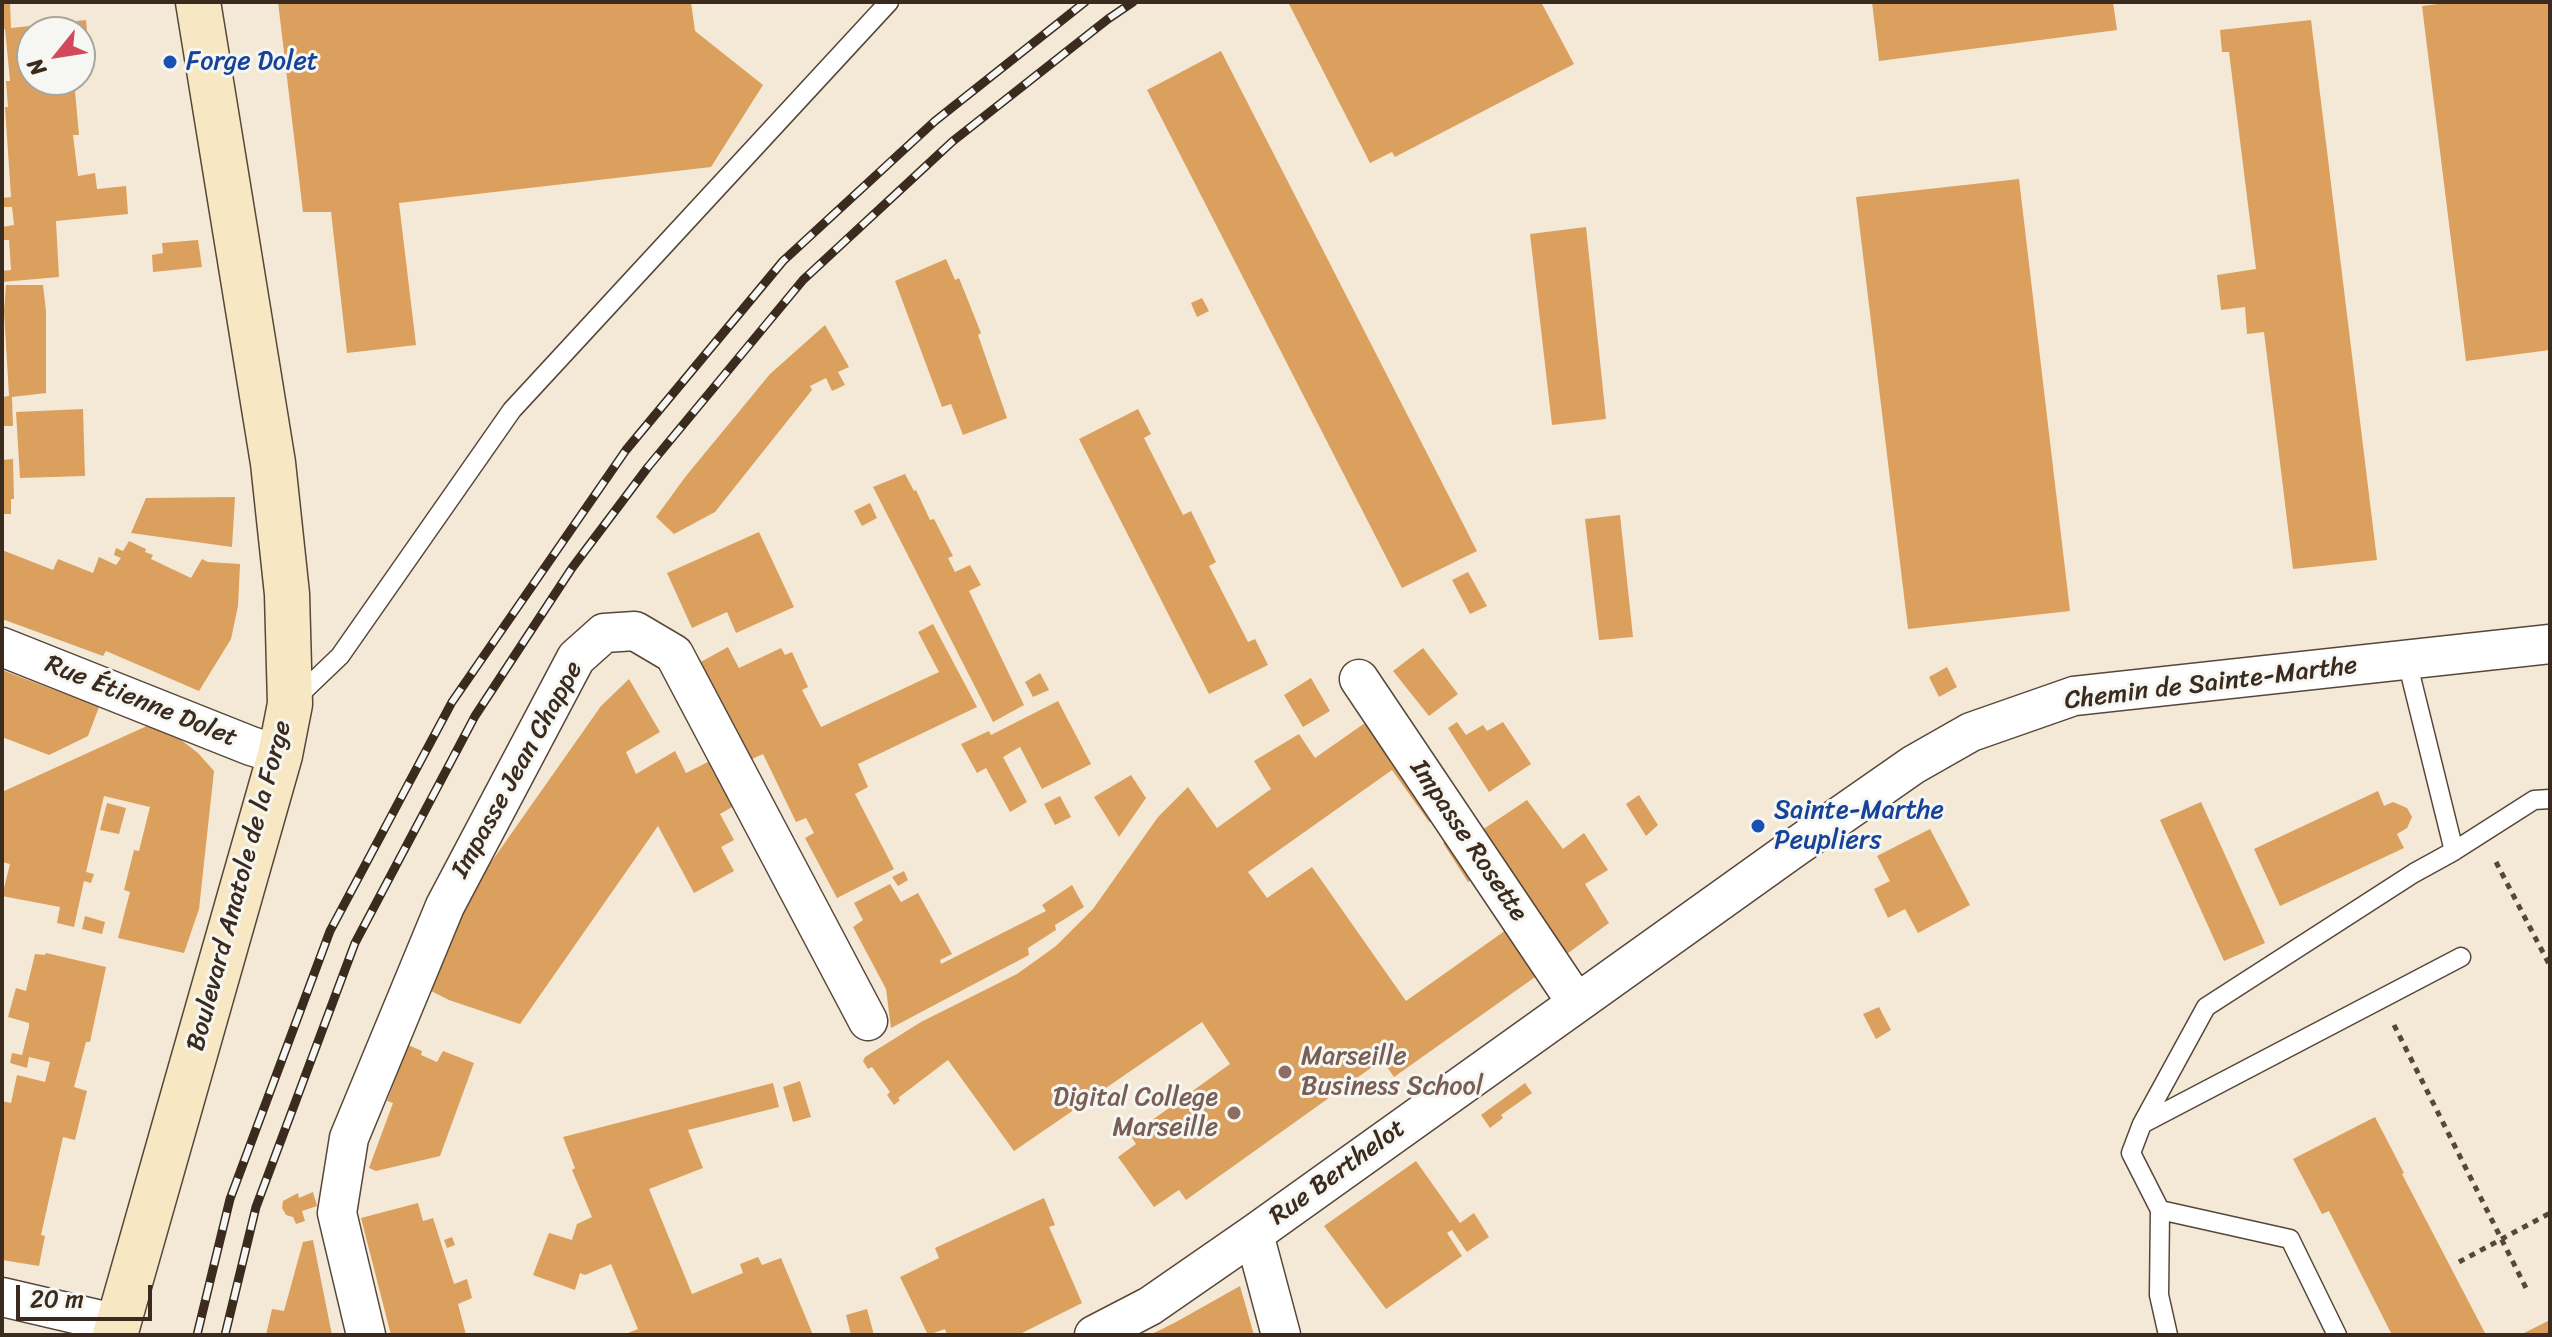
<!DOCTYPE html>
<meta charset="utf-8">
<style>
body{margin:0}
#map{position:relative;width:2552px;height:1337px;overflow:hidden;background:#f4e9d6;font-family:Sriracha,sans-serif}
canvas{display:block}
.frame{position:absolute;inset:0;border:4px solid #3b2a1e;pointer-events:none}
.north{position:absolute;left:16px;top:16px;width:80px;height:80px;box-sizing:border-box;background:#f6f6f2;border:2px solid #aba49d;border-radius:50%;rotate:240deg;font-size:22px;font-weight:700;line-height:32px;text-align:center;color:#3b2a1e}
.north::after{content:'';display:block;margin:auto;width:28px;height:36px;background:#d1495b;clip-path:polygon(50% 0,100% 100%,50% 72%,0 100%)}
.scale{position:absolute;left:16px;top:1285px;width:136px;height:36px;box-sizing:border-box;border:4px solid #3b2a1e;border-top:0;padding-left:10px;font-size:24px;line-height:28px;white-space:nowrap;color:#3b2a1e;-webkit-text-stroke:6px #f6f6f2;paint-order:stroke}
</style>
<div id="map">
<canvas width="2552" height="1337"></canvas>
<div class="frame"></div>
<div class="north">N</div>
<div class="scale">20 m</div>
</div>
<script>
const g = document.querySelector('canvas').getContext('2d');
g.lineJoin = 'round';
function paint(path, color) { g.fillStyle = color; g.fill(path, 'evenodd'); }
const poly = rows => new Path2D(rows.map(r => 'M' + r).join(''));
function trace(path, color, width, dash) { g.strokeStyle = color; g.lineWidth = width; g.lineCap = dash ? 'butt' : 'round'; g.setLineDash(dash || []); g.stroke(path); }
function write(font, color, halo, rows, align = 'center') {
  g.font = font + ' Sriracha,sans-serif'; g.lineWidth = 6; g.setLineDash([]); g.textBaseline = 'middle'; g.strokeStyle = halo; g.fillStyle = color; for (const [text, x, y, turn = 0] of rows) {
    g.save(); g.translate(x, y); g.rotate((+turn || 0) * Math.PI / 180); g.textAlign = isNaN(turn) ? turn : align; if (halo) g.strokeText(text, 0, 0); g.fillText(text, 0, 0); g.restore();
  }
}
const building = poly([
 [2,2,10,2,11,28,86,20,89,53,80,54,80,32,32,32,32,80,74,80,79,135,73,135,78,176,95,173,97,189,126,186,128,214,56,221,59,277,2,282,2,271,11,270,9,240,2,240,2,227,14,225,12,207,2,207,2,198,11,197,5,107,8,107,6,81,10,81,5,29,2,29],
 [278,2,691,2,695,31,763,85,711,167,399,203,416,345,347,353,331,212,303,212],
 [1288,2,1541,2,1574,64,1395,157,1392,152,1370,163],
 [1872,2,2113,2,2117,30,1879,61],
 [2454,2,2549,2,2550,350,2466,361,2422,6],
 [2311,20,2377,560,2293,569,2264,332,2247,334,2245,307,2221,310,2217,275,2256,269,2229,52,2222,52,2220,30],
 [1221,51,1477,551,1402,588,1147,90],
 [2019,179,2070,611,1908,629,1856,197],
 [1586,227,1606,419,1552,425,1530,234],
 [198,240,202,267,153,272,152,255,163,253,162,243],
 [946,259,955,280,959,278,981,333,978,335,1007,418,963,435,951,404,942,407,895,281],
 [6,285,43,285,46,311,46,393,12,397,13,426,2,426,2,397,9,396,4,311],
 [1202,298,1209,311,1197,317,1191,303],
 [825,325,849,367,838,372,845,385,832,391,826,378,810,386,812,390,715,512,674,534,656,517,686,476,770,374],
 [83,409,85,476,20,478,16,412],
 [1138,409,1151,434,1144,438,1183,515,1191,511,1216,562,1209,566,1248,642,1255,639,1268,665,1209,694,1079,439],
 [13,459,14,499,11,499,11,514,2,514,2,460],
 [905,474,914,491,916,490,930,520,934,519,953,556,948,558,955,572,970,565,981,585,969,591,1024,705,993,722,873,487],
 [235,497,232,547,131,533,146,498],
 [870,503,877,518,862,526,854,511],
 [1620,515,1633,637,1599,640,1585,519],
 [759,532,794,607,736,633,727,612,692,628,667,573],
 [129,541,146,549,145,552,153,555,151,559,191,578,202,559,208,562,240,564,238,606,231,639,199,691,106,651,103,656,2,619,2,550,53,570,58,559,93,573,99,557,116,565,121,558,114,555,116,548,123,551],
 [1468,572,1487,606,1470,614,1452,580],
 [933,624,977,707,858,764,868,787,855,794,894,869,837,898,805,838,814,833,806,818,796,822,763,754,748,761,697,664,728,647,739,668,781,648,785,655,792,652,808,687,802,690,821,727,939,672,918,632],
 [1423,648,1458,694,1429,716,1393,671],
 [1947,667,1957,687,1939,697,1929,677],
 [2,670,99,707,88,736,49,755,2,737],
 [1040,673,1049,690,1033,697,1025,682],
 [1311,678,1330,711,1303,727,1284,695],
 [629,679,660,732,626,752,636,774,675,751,686,773,710,761,734,806,720,814,734,840,721,847,734,871,694,893,658,826,520,1024,449,1000,427,989,454,915,601,706],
 [1058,701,1091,764,1042,789,1020,747,1003,757,1027,802,1010,812,986,768,977,773,961,744,989,731,991,735],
 [1372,718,1441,816,1429,822,1392,770,1248,872,1267,898,1312,867,1406,1001,1513,925,1545,970,1394,1077,1382,1060,1186,1200,1179,1190,1154,1207,1118,1157,1136,1144,1131,1136,1137,1131,1230,1064,1202,1022,1014,1151,948,1060,898,1098,900,1100,894,1105,887,1095,890,1092,872,1067,868,1069,863,1061,865,1057,921,1022,1017,974,1056,946,1093,909,1158,817,1188,787,1217,828,1271,789,1254,761,1299,734,1315,758],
 [1457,722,1466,735,1483,725,1487,731,1503,722,1531,764,1489,792,1448,728],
 [149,725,172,733,198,753,214,771,199,909,184,953,118,938,130,892,124,890,134,850,139,851,150,807,104,796,86,872,94,874,91,883,84,881,74,927,57,923,60,907,2,896,10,864,2,862,2,792],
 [1131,775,1146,798,1119,837,1094,797],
 [2378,791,2384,806,2393,802,2407,808,2412,817,2407,828,2397,834,2404,848,2280,906,2254,849],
 [1639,795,1658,825,1646,836,1626,804],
 [1060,796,1071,817,1055,825,1044,804],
 [1527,800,1563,849,1584,833,1608,870,1585,884,1609,923,1560,959,1476,834],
 [2201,802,2265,943,2224,961,2160,820],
 [107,803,126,808,119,834,100,830],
 [1930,829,1970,905,1918,933,1905,909,1888,918,1874,889,1890,881,1877,856],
 [1453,836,1480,875,1468,882,1443,843],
 [904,871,908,880,898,886,892,877],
 [890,884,901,902,918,893,952,954,940,960,941,964,1046,911,1042,905,1072,885,1084,907,1055,925,1056,930,1028,948,1029,955,891,1028,886,989,853,927,863,920,854,903],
 [85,916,105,922,102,934,82,929],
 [46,953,106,967,90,1042,86,1042,74,1087,87,1091,75,1140,63,1137,41,1235,45,1236,39,1266,2,1260,2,1101,11,1103,17,1075,45,1082,50,1062,29,1057,27,1068,10,1063,12,1053,22,1055,29,1027,29,1023,8,1017,16,988,26,991,35,954,45,955],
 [1879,1007,1891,1030,1876,1039,1863,1014],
 [408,1045,422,1051,421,1055,437,1062,443,1051,474,1063,440,1156,376,1171,369,1168,393,1103,387,1101],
 [800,1081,811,1117,793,1122,783,1087],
 [773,1083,779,1107,688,1130,703,1168,649,1189,692,1294,743,1273,740,1264,758,1257,762,1265,781,1258,813,1335,623,1335,638,1329,611,1264,585,1275,580,1273,575,1290,533,1275,549,1233,572,1240,577,1224,592,1217,572,1170,575,1168,563,1137],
 [1525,1083,1532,1093,1501,1115,1503,1118,1490,1128,1481,1115],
 [2375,1117,2404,1173,2402,1174,2486,1335,2392,1335,2329,1211,2322,1214,2293,1159],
 [1416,1161,1460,1223,1474,1213,1489,1237,1467,1252,1452,1230,1447,1233,1462,1256,1386,1309,1324,1226],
 [313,1192,317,1206,302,1211,305,1221,296,1224,293,1217,286,1215,282,1208,283,1201,298,1193,299,1198],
 [1044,1198,1055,1225,1049,1227,1082,1303,1018,1335,947,1335,945,1329,928,1335,900,1277,939,1258,935,1248],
 [418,1203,423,1221,433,1218,454,1284,467,1279,472,1298,458,1304,466,1335,391,1335,361,1218],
 [452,1237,455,1245,447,1248,444,1240],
 [313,1240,332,1335,266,1335,272,1309,284,1311,303,1242],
 [1240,1286,1254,1335,1150,1335,1176,1322],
 [867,1309,874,1335,851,1335,846,1315],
 [2550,1320,2550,1335,2520,1335]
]);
const path = poly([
 [2496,862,2550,966],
 [2394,1025,2527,1290],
 [2459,1262,2550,1213]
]);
const lane = poly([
 [295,699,340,656,512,410,889,2],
 [2454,851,2534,800,2550,799],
 [2142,1124,2461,957],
 [2160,1210,2159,1295,2168,1335],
 [2337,1335,2290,1239,2160,1210,2131,1153,2142,1124,2206,1007,2414,873,2454,851,2407,661]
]);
const street = poly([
 [2,647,251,746,280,755],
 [1359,679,1576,1002],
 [1254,1234,1281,1335],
 [2,1297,118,1324],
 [366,1335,337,1213,349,1138,445,906,576,658,604,633,635,631,674,654,868,1021],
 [1094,1335,1150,1306,1254,1234,1794,848,1913,765,1971,732,2074,696,2550,644]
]);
const secondary = poly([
 [115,1335,280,755,290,704,287,594,273,463,198,2]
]);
const rail = poly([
 [197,1335,230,1199,330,931,452,702,626,450,783,261,935,121,1085,2],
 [225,1335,256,1207,355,943,475,716,572,568,648,467,803,280,953,141,1108,19,1133,2]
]);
const markers = [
 [170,62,8,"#1a4fb4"],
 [1758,826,8,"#1a4fb4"],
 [1285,1072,8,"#8d6e63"],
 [1234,1113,8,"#8d6e63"]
];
const transitNames = [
 ["Forge Dolet",186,62],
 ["Sainte-Marthe",1774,811],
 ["Peupliers",1774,841]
];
const streetNames = [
 ["Chemin de Sainte-Marthe",2211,684,-7],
 ["Rue Étienne Dolet",141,702,22],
 ["Impasse Jean Chappe",518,770,-61],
 ["Impasse Rosette",1468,841,56],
 ["Boulevard Anatole de la Forge",240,886,-75],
 ["Rue Berthelot",1338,1173,-36]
];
const educationNames = [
 ["Marseille",1301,1057],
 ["Business School",1301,1087],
 ["Digital College",1218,1098,"right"],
 ["Marseille",1218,1128,"right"]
];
paint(building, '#dba05d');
trace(lane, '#57473a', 21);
trace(street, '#57473a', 41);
trace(secondary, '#57473a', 47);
trace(path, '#57473a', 5, [6, 6]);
trace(lane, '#fff', 18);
trace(street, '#fff', 38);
trace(secondary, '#f7e8c3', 44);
trace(rail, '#3b2a1e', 9);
trace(rail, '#f6f6f2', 6, [18]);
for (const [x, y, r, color] of markers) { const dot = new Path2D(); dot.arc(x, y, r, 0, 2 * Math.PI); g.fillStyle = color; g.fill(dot); trace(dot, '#f6f6f2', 3); }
write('26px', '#164399', '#f6f6f2', transitNames, 'left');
write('26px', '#3b2a1e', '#f6f6f2', streetNames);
write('26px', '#785e54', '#f6f6f2', educationNames, 'left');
</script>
